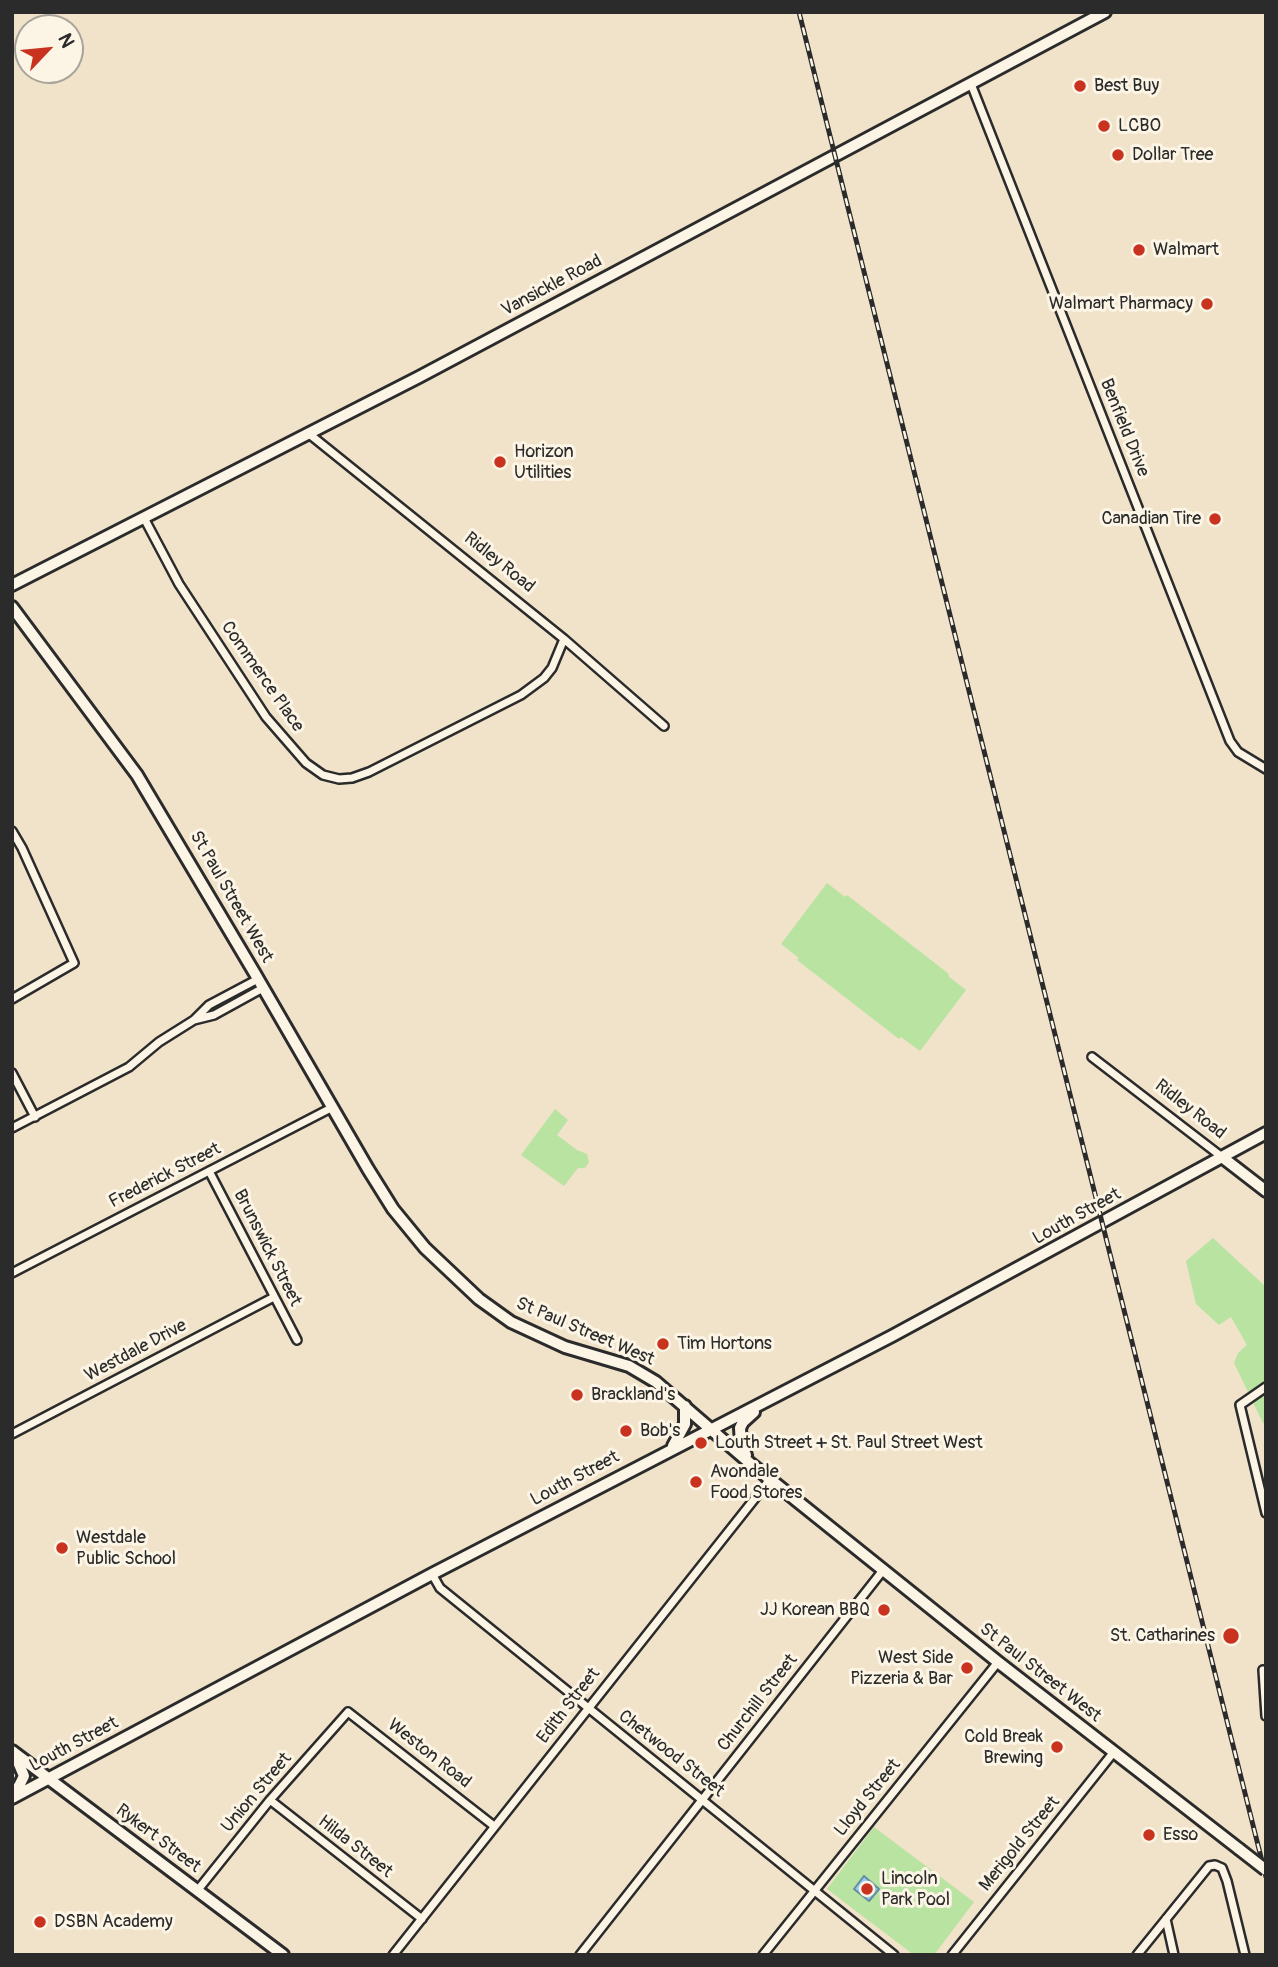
<!DOCTYPE html>
<style>
body{margin:0}
#map{position:relative;width:1278px;height:1967px;overflow:hidden;background:#f1e2ca;font-family:Pangolin,sans-serif}
canvas{display:block}
.frame{position:absolute;inset:0;border:14px solid #2b2b2b;pointer-events:none}
.north{position:absolute;left:14px;top:14px;width:70px;height:70px;box-sizing:border-box;background:#fcf5e5;border:2px solid #a8a49b;border-radius:50%;rotate:64deg;font-size:19px;font-weight:700;line-height:28px;text-align:center;color:#2b2b2b}
.north::after{content:'';display:block;margin:auto;width:24px;height:32px;background:#c8321e;clip-path:polygon(50% 0,100% 100%,50% 72%,0 100%)}
</style>
<div id="map">
<canvas width="1278" height="1967"></canvas>
<div class="frame"></div>
<div class="north">N</div>
</div>
<script>
const g = document.querySelector('canvas').getContext('2d');
g.lineJoin = 'round';
function paint(path, color) { g.fillStyle = color; g.fill(path, 'evenodd'); }
const poly = rows => new Path2D(rows.map(r => 'M' + r).join(''));
function trace(path, color, width, dash) { g.strokeStyle = color; g.lineWidth = width; g.lineCap = dash ? 'butt' : 'round'; g.setLineDash(dash || []); g.stroke(path); }
function write(font, color, halo, rows, align = 'center') {
  g.font = font + ' Pangolin,sans-serif'; g.lineWidth = 6; g.setLineDash([]); g.textBaseline = 'middle'; g.strokeStyle = halo; g.fillStyle = color; for (const [text, x, y, turn = 0] of rows) {
    g.save(); g.translate(x, y); g.rotate((+turn || 0) * Math.PI / 180); g.textAlign = isNaN(turn) ? turn : align; if (halo) g.strokeText(text, 0, 0); g.fillText(text, 0, 0); g.restore();
  }
}
const green = poly([
 [827,883,845,897,847,895,949,974,948,976,966,990,920,1051,901,1037,899,1039,797,960,799,958,781,944],
 [555,1109,568,1120,557,1135,577,1150,587,1154,589,1162,585,1168,578,1168,564,1186,521,1155],
 [1213,1238,1266,1287,1266,1424,1263,1423,1234,1363,1238,1353,1247,1345,1231,1317,1219,1325,1196,1304,1186,1261],
 [874,1827,974,1902,934,1955,914,1955,827,1889]
]);
const water = poly([
 [864,1876,879,1889,869,1901,854,1889,864,1876]
]);
const street = poly([
 [971,84,1230,741,1238,752,1266,769],
 [308,433,564,639,664,726],
 [144,518,179,584,266,717,306,763,323,775,339,779,352,778,369,772,521,695,544,678,552,668,564,639],
 [12,831,22,848,74,963,12,999],
 [194,1020,214,1015,263,988],
 [1092,1057,1222,1157],
 [12,1073,35,1117],
 [12,1128,129,1067,159,1042,194,1020,209,1005,258,979],
 [209,1171,297,1340],
 [12,1273,331,1108],
 [1266,1387,1240,1405,1266,1513],
 [12,1434,274,1297],
 [432,1574,440,1588,894,1955],
 [1263,1670,1266,1716],
 [270,1800,422,1919],
 [197,1891,270,1800,348,1712,494,1826],
 [1166,1919,1174,1955],
 [393,1955,771,1478],
 [580,1955,884,1569],
 [763,1955,998,1662],
 [952,1955,1113,1753],
 [1137,1955,1209,1866,1215,1865,1222,1868,1227,1881,1245,1955]
]);
const secondary = poly([
 [12,585,419,377,1105,12],
 [12,607,137,775,254,972,368,1169,393,1209,425,1248,479,1299,511,1322,565,1347,629,1366,656,1382,751,1464,998,1662,1239,1849],
 [1222,1157,1266,1191],
 [673,1446,685,1424,685,1406],
 [746,1455,741,1445,740,1428,743,1422,754,1412],
 [12,1751,283,1955],
 [12,1793,19,1786,24,1776,16,1757],
 [12,1798,432,1574,892,1336,1266,1133]
]);
const rail = poly([
 [799,12,1266,1877]
]);
const secondaryBridge = poly([
 [1239,1849,1266,1870]
]);
const markers = [
 [1080,86,7,"#c8321e"],
 [1104,126,7,"#c8321e"],
 [1118,155,7,"#c8321e"],
 [1139,250,7,"#c8321e"],
 [1207,304,7,"#c8321e"],
 [500,462,7,"#c8321e"],
 [1215,519,7,"#c8321e"],
 [663,1344,7,"#c8321e"],
 [577,1395,7,"#c8321e"],
 [626,1431,7,"#c8321e"],
 [701,1443,7,"#c8321e"],
 [696,1482,7,"#c8321e"],
 [62,1548,7,"#c8321e"],
 [884,1610,7,"#c8321e"],
 [1231,1636,9,"#c8321e"],
 [967,1668,7,"#c8321e"],
 [1057,1747,7,"#c8321e"],
 [1149,1835,7,"#c8321e"],
 [867,1889,7,"#c8321e"],
 [40,1922,7,"#c8321e"]
];
const poiNames = [
 ["Best Buy",1094,86],
 ["LCBO",1118,126],
 ["Dollar Tree",1132,155],
 ["Walmart",1153,250],
 ["Walmart Pharmacy",1193,304,"right"],
 ["Horizon",514,452],
 ["Utilities",514,473],
 ["Canadian Tire",1201,519,"right"],
 ["Tim Hortons",677,1344],
 ["Brackland's",591,1395],
 ["Bob's",640,1431],
 ["Louth Street + St. Paul Street West",715,1443],
 ["Avondale",710,1472],
 ["Food Stores",710,1493],
 ["Westdale",76,1538],
 ["Public School",76,1559],
 ["JJ Korean BBQ",870,1610,"right"],
 ["St. Catharines",1215,1636,"right"],
 ["West Side",953,1658,"right"],
 ["Pizzeria & Bar",953,1679,"right"],
 ["Cold Break",1043,1737,"right"],
 ["Brewing",1043,1758,"right"],
 ["Esso",1163,1835],
 ["Lincoln",881,1879],
 ["Park Pool",881,1900],
 ["DSBN Academy",54,1922]
];
const streetNames = [
 ["Vansickle Road",552,286,-28],
 ["Benfield Drive",1124,428,68],
 ["Ridley Road",499,563,39],
 ["Commerce Place",262,677,55],
 ["St Paul Street West",231,897,60],
 ["Ridley Road",1190,1110,38],
 ["Frederick Street",165,1176,-27],
 ["Louth Street",1077,1217,-29],
 ["Brunswick Street",267,1248,63],
 ["St Paul Street West",585,1332,23],
 ["Westdale Drive",136,1351,-28],
 ["Louth Street",575,1479,-28],
 ["St Paul Street West",1040,1673,38],
 ["Churchill Street",758,1703,-52],
 ["Edith Street",569,1706,-52],
 ["Louth Street",74,1745,-28],
 ["Weston Road",429,1754,38],
 ["Chetwood Street",671,1754,38],
 ["Union Street",257,1793,-50],
 ["Lloyd Street",868,1798,-51],
 ["Rykert Street",158,1839,37],
 ["Merigold Street",1020,1844,-51],
 ["Hilda Street",355,1847,38]
];
paint(green, '#b8e3a0');
paint(water, '#93ccf2');
trace(water, '#698ca2', 2);
trace(street, '#2b2b2b', 12);
trace(secondary, '#2b2b2b', 16);
trace(street, '#fcf5e5', 7);
trace(secondary, '#fcf5e5', 10);
trace(rail, '#2b2b2b', 5);
trace(rail, '#fcf5e5', 2.5, [8]);
trace(secondaryBridge, '#2b2b2b', 16, []);
trace(secondaryBridge, '#fcf5e5', 10);
for (const [x, y, r, color] of markers) { const dot = new Path2D(); dot.arc(x, y, r, 0, 2 * Math.PI); g.fillStyle = color; g.fill(dot); trace(dot, '#fcf5e5', 2.5); }
write('18px', '#2b2b2b', '#fcf5e5', poiNames, 'left');
write('18px', '#2b2b2b', '#fcf5e5', streetNames);
</script>
